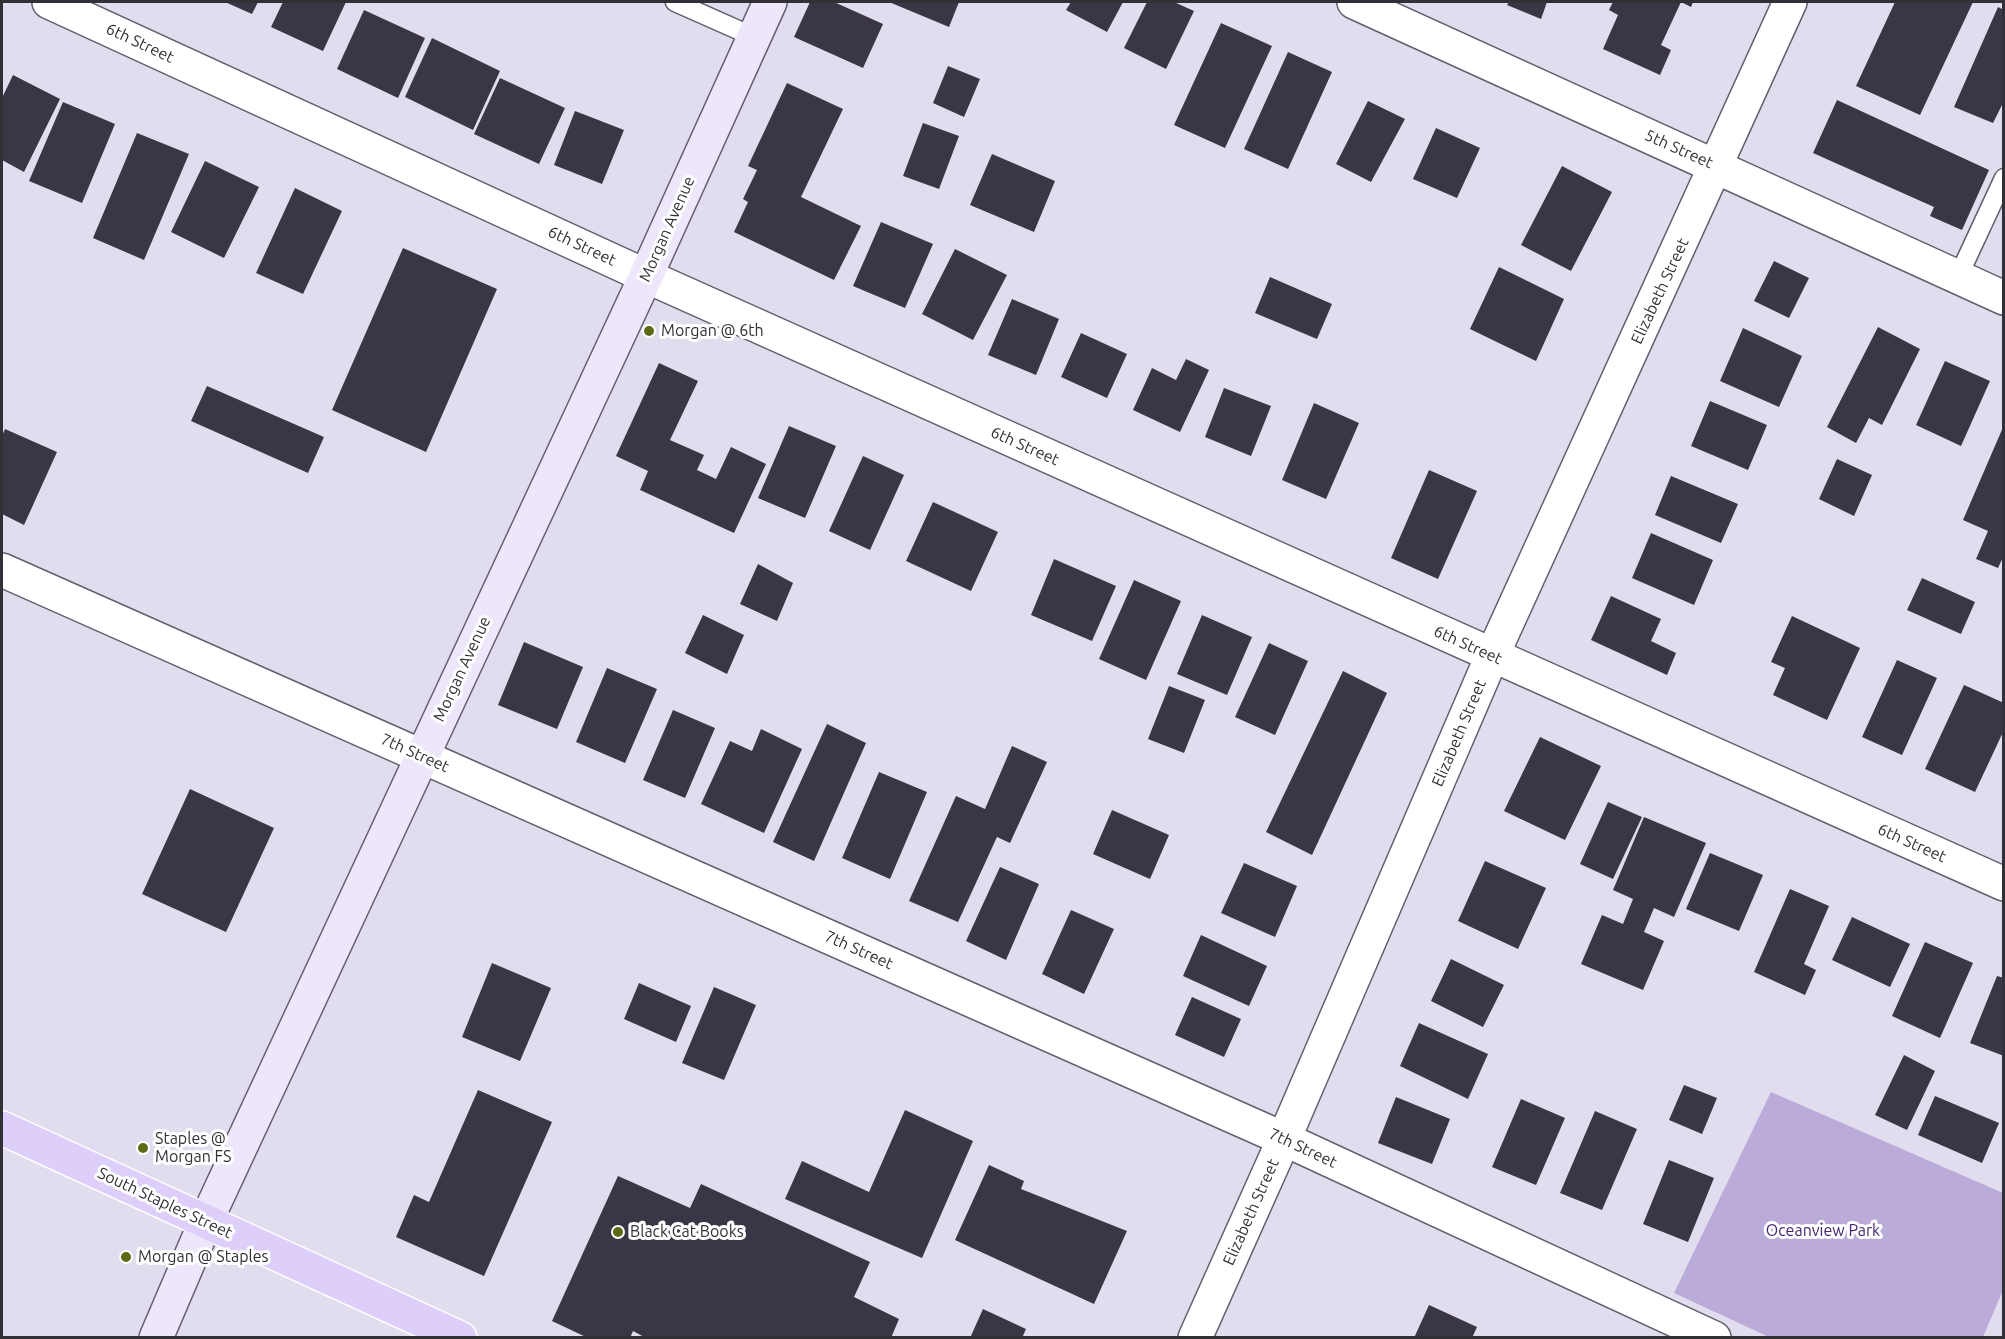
<!DOCTYPE html>
<style>
body{margin:0}
#map{position:relative;width:2005px;height:1339px;overflow:hidden;background:#e2dcef;font-family:Ubuntu,sans-serif}
canvas{display:block}
.frame{position:absolute;inset:0;border:3px solid #323037;pointer-events:none}
</style>
<div id="map">
<canvas width="2005" height="1339"></canvas>
<div class="frame"></div>
</div>
<script>
const g = document.querySelector('canvas').getContext('2d');
g.lineJoin = 'round';
function paint(path, color) { g.fillStyle = color; g.fill(path, 'evenodd'); }
const poly = rows => new Path2D(rows.map(r => 'M' + r).join(''));
function trace(path, color, width, dash) { g.strokeStyle = color; g.lineWidth = width; g.lineCap = dash ? 'butt' : 'round'; g.setLineDash(dash || []); g.stroke(path); }
function write(font, color, halo, rows, align = 'center') {
  g.font = font + ' Ubuntu,sans-serif'; g.lineWidth = 6; g.setLineDash([]); g.textBaseline = 'middle'; g.strokeStyle = halo; g.fillStyle = color; for (const [text, x, y, turn = 0] of rows) {
    g.save(); g.translate(x, y); g.rotate((+turn || 0) * Math.PI / 180); g.textAlign = isNaN(turn) ? turn : align; if (halo) g.strokeText(text, 0, 0); g.fillText(text, 0, 0); g.restore();
  }
}
const green = poly([
 [1771,1092,2003,1193,2003,1290,1983,1337,1769,1337,1674,1293]
]);
const building = poly([
 [225,2,258,2,252,14],
 [283,2,346,2,323,51,271,27],
 [810,2,834,2,883,24,863,68,794,37],
 [889,2,959,2,949,27],
 [1071,2,1123,2,1107,32,1066,10],
 [1147,2,1174,2,1194,11,1166,69,1124,48],
 [1509,2,1547,2,1541,19,1507,5],
 [1613,2,1693,2,1691,7,1681,2,1661,45,1671,50,1660,75,1603,49,1618,15,1609,10],
 [1895,2,1973,2,1920,115,1856,86],
 [1998,7,2004,10,2004,101,1993,123,1954,107],
 [364,10,425,38,398,98,337,69],
 [1221,23,1272,46,1225,148,1174,125],
 [432,38,500,71,473,130,405,97],
 [1288,52,1332,72,1288,169,1244,149],
 [948,66,980,79,964,117,933,103],
 [13,75,60,99,24,172,2,160,2,98],
 [500,78,565,108,539,164,474,134],
 [787,83,843,109,801,197,861,226,834,280,734,232,748,202,743,199,757,170,748,166],
 [1837,100,1989,170,1962,230,1930,216,1934,207,1813,153],
 [1368,101,1405,119,1371,182,1336,164],
 [63,102,115,124,82,203,29,181],
 [575,111,624,130,602,184,554,165],
 [923,123,959,136,939,189,903,176],
 [1436,128,1480,148,1457,198,1413,179],
 [137,133,189,154,144,260,93,238],
 [992,154,1055,181,1034,232,970,205],
 [205,161,259,187,224,258,171,232],
 [1562,166,1612,192,1571,271,1521,245],
 [295,188,342,211,303,294,256,273],
 [881,222,933,244,905,308,853,286],
 [403,248,497,289,426,452,332,410],
 [955,249,1007,275,973,340,922,314],
 [1774,261,1809,278,1789,318,1754,301],
 [1499,267,1564,299,1536,361,1470,329],
 [1270,277,1332,304,1317,339,1255,313],
 [1012,299,1059,319,1036,375,988,355],
 [1878,327,1920,349,1882,425,1869,418,1856,443,1827,427],
 [1743,328,1802,356,1779,407,1720,381],
 [1081,333,1127,354,1107,398,1061,377],
 [1186,359,1209,370,1180,432,1133,410,1152,368,1176,380],
 [1945,361,1990,381,1961,446,1916,425],
 [659,363,698,381,670,440,704,455,697,470,716,479,731,447,766,464,734,533,640,490,648,471,616,456],
 [207,386,324,437,308,473,191,421],
 [1224,388,1271,406,1251,456,1205,437],
 [1710,401,1767,425,1748,470,1691,446],
 [1314,403,1359,423,1326,499,1282,480],
 [2004,425,2004,555,1998,568,1976,559,1988,531,1963,520],
 [789,426,836,446,805,518,758,498],
 [5,429,57,452,24,525,2,514,2,436],
 [863,456,904,475,870,550,829,531],
 [1837,459,1872,475,1854,516,1819,499],
 [1429,470,1477,491,1438,579,1391,558],
 [1671,476,1738,504,1721,543,1655,515],
 [933,502,998,532,971,591,906,561],
 [1651,533,1713,560,1694,605,1632,578],
 [1054,559,1116,586,1092,641,1031,615],
 [758,564,793,583,777,621,740,604],
 [1922,578,1975,602,1961,634,1907,610],
 [1134,580,1181,601,1146,680,1099,659],
 [1611,596,1661,619,1651,641,1676,653,1667,675,1591,640],
 [703,615,744,635,727,674,685,653],
 [1202,615,1252,637,1227,695,1177,674],
 [1792,616,1860,648,1827,720,1773,695,1785,668,1771,662],
 [524,642,583,667,557,729,498,705],
 [1269,643,1308,661,1275,735,1235,717],
 [1897,660,1937,678,1902,755,1862,737],
 [607,668,657,689,625,763,576,742],
 [1343,671,1387,693,1312,855,1266,832],
 [1964,685,2004,703,2004,730,1975,792,1925,769],
 [1169,686,1205,700,1184,753,1148,739],
 [673,710,715,728,685,798,643,780],
 [827,724,866,743,814,861,773,842],
 [761,729,802,749,764,833,701,804,730,741,752,751],
 [1540,737,1601,766,1565,840,1504,811],
 [1012,746,1047,762,1010,843,997,837,958,922,909,901,956,796,985,809],
 [879,772,927,792,890,879,842,858],
 [190,789,274,828,226,932,142,894],
 [1608,802,1642,817,1613,879,1580,864],
 [1112,810,1169,835,1150,879,1093,854],
 [1644,817,1706,843,1674,917,1654,908,1644,932,1664,941,1643,990,1581,964,1602,915,1623,924,1633,899,1613,890],
 [1710,853,1763,875,1739,931,1686,909],
 [1485,861,1546,888,1518,949,1458,921],
 [1244,863,1297,886,1275,937,1221,913],
 [1000,867,1039,884,1006,960,966,941],
 [1790,889,1829,906,1804,964,1816,970,1805,995,1754,972],
 [1071,910,1114,929,1084,994,1042,974],
 [1852,917,1910,944,1890,987,1832,960],
 [1201,935,1267,966,1249,1006,1183,976],
 [1925,942,1973,963,1940,1038,1892,1016],
 [1451,959,1504,985,1483,1027,1431,1001],
 [492,963,551,988,520,1061,462,1037],
 [1997,976,2004,978,2004,1056,1970,1043],
 [639,983,691,1006,676,1042,624,1019],
 [714,987,756,1005,724,1080,682,1063],
 [1192,997,1241,1019,1224,1057,1175,1035],
 [1419,1023,1488,1054,1468,1099,1400,1066],
 [1904,1055,1935,1071,1907,1130,1875,1115],
 [1684,1085,1717,1098,1702,1134,1669,1120],
 [478,1090,552,1122,484,1276,396,1237,414,1195,429,1202],
 [1935,1096,1999,1123,1982,1163,1918,1135],
 [1396,1097,1450,1119,1432,1164,1378,1143],
 [1521,1099,1565,1118,1536,1185,1492,1167],
 [905,1110,973,1141,922,1258,785,1199,802,1161,869,1192],
 [1595,1111,1637,1129,1602,1210,1560,1193],
 [1669,1160,1714,1178,1688,1242,1643,1224],
 [989,1165,1024,1181,1021,1189,1127,1231,1094,1304,955,1240],
 [618,1176,690,1208,701,1184,870,1262,854,1297,899,1319,891,1338,646,1338,633,1331,630,1338,588,1338,552,1321],
 [1429,1305,1477,1327,1472,1338,1414,1338],
 [983,1309,1026,1329,1022,1338,970,1338]
]);
const lane = poly([
 [675,2,754,37],
 [1958,277,2004,178]
]);
const street = poly([
 [49,2,646,276,2004,884],
 [1354,2,2004,298],
 [2,570,1284,1139,1714,1338],
 [1195,1338,1284,1139,1492,656,1790,2]
]);
const secondary = poly([
 [156,1338,206,1221,646,276,770,2]
]);
const primary = poly([
 [2,1128,460,1338]
]);
const markers = [
 [649,331,6,"#5b6a14"],
 [143,1148,6,"#5b6a14"],
 [618,1232,6,"#5b6a14"],
 [126,1257,6,"#5b6a14"]
];
const streetNames = [
 ["6th Street",140,43,25],
 ["5th Street",1679,149,24],
 ["Morgan Avenue",667,229,-66],
 ["6th Street",582,246,25],
 ["Elizabeth Street",1660,291,-65],
 ["6th Street",1025,446,24],
 ["6th Street",1468,645,24],
 ["Morgan Avenue",462,669,-65],
 ["Elizabeth Street",1459,733,-67],
 ["7th Street",415,753,24],
 ["6th Street",1912,843,24],
 ["7th Street",859,950,24],
 ["7th Street",1303,1148,25],
 ["South Staples Street",165,1203,25],
 ["Elizabeth Street",1251,1212,-66]
];
const poiNames = [
 ["Morgan @ 6th",661,331],
 ["Staples @",155,1139],
 ["Morgan FS",155,1157],
 ["Black Cat Books",630,1232],
 ["Morgan @ Staples",138,1257]
];
const parkNames = [
 ["Oceanview Park",1823,1231]
];
paint(green, '#baabd9');
paint(building, '#3b3645');
trace(lane, '#635e6e', 21);
trace(street, '#635e6e', 36);
trace(secondary, '#635e6e', 36);
trace(primary, '#fff', 36);
trace(lane, '#fff', 18);
trace(street, '#fff', 33);
trace(secondary, '#eee7fc', 33);
trace(primary, '#ddcffa', 33);
for (const [x, y, r, color] of markers) { const dot = new Path2D(); dot.arc(x, y, r, 0, 2 * Math.PI); g.fillStyle = color; g.fill(dot); trace(dot, '#fff', 2); }
write('16px', '#323037', '#fff', streetNames);
write('16px', '#323037', '#fff', poiNames, 'left');
write('16px', '#462572', '#fff', parkNames);
</script>
